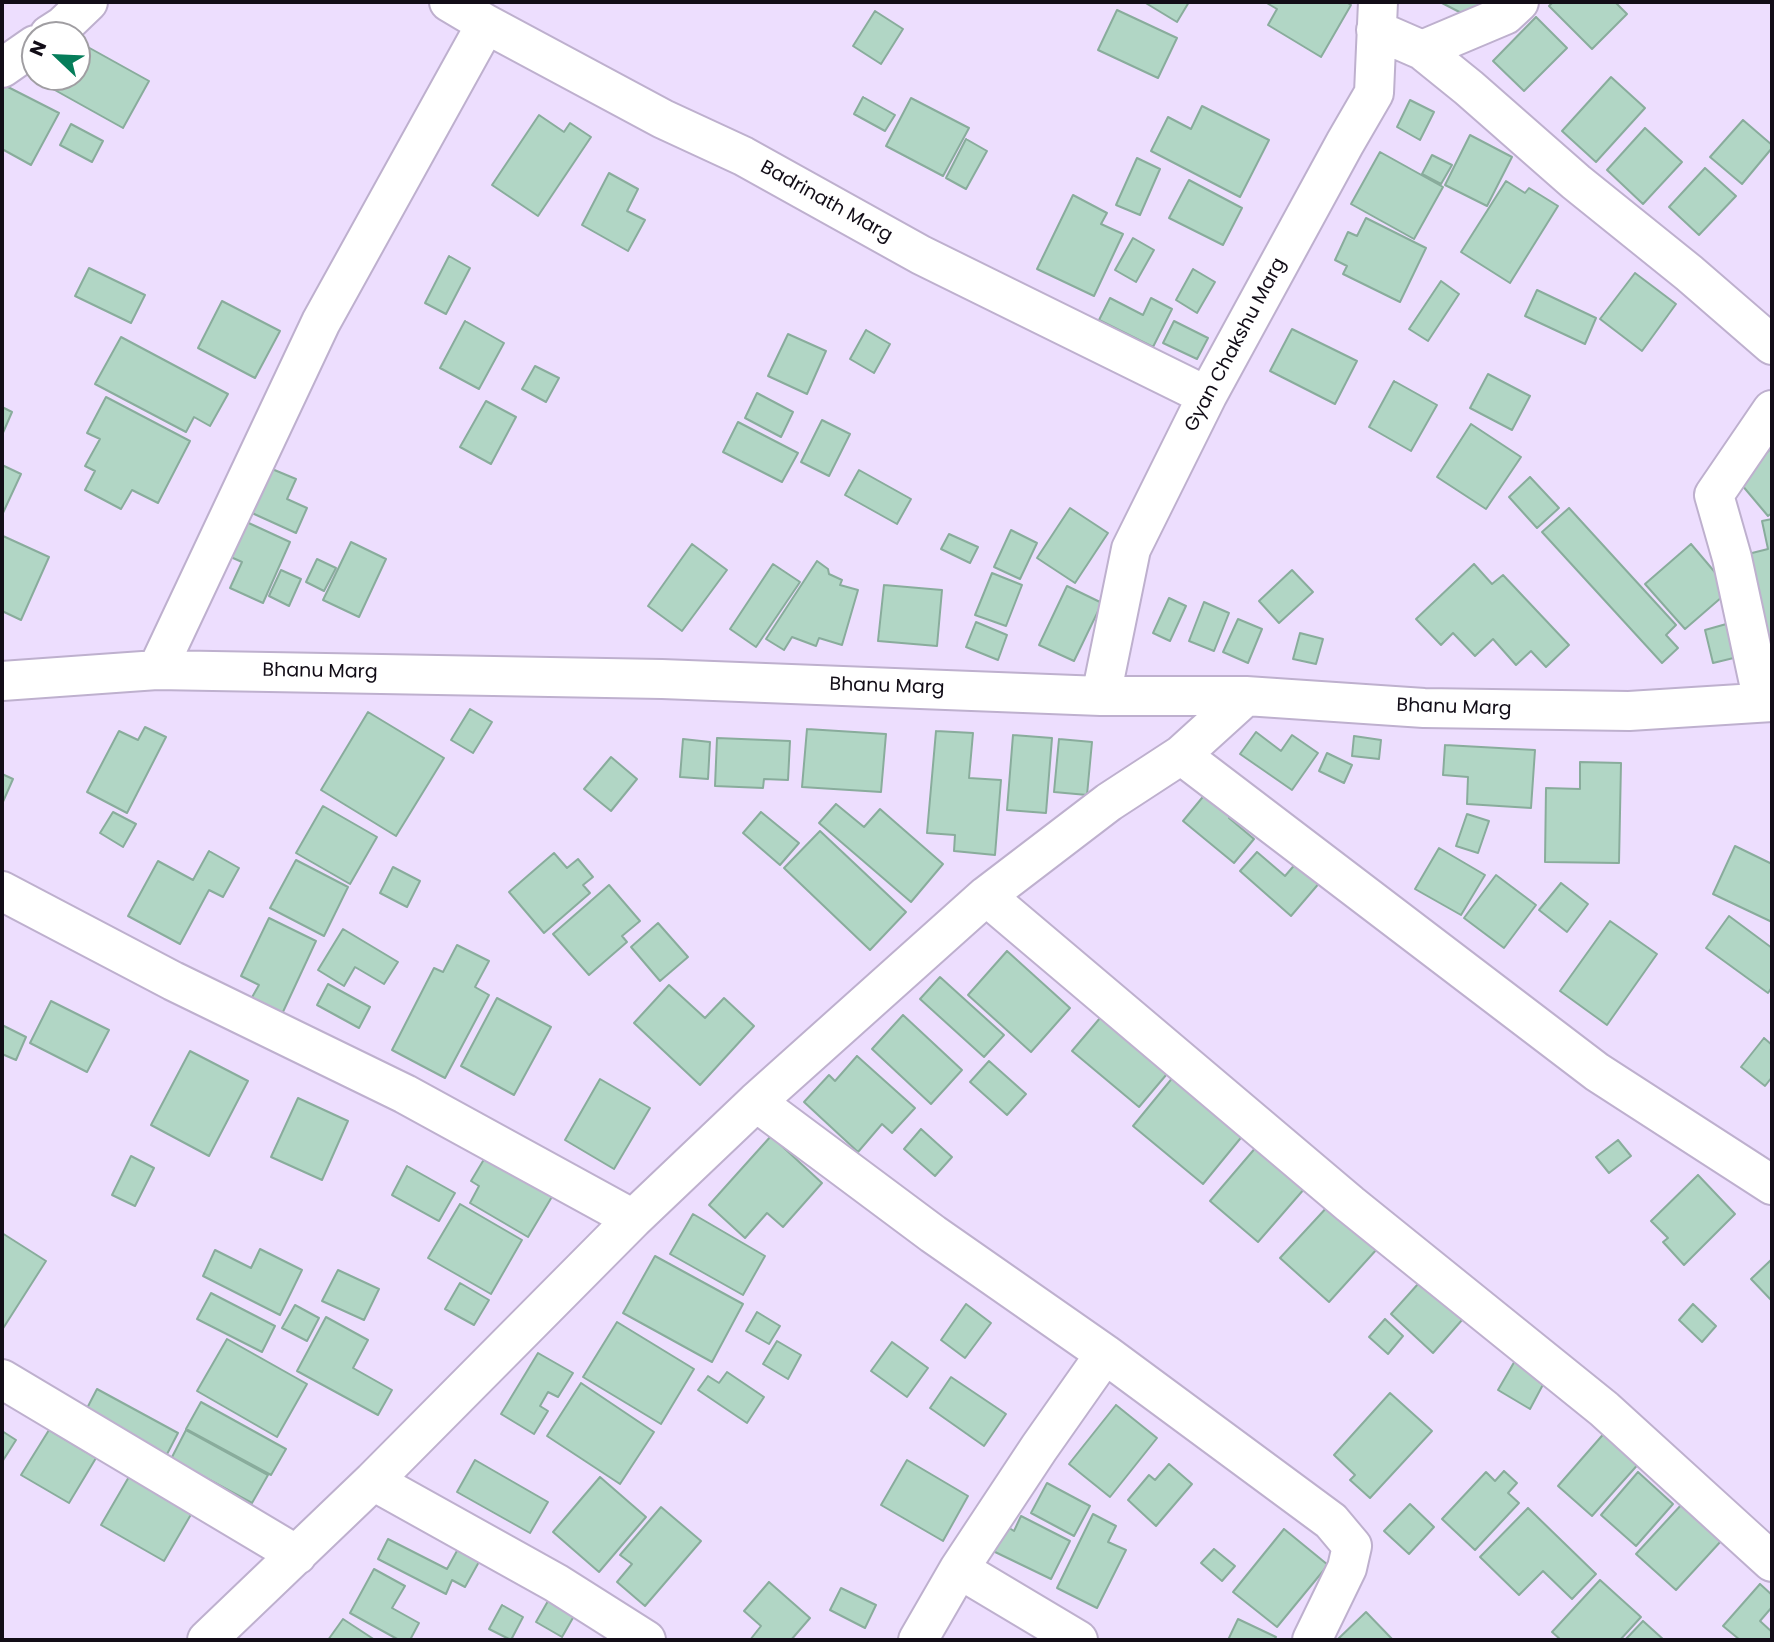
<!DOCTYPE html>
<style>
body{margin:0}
#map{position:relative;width:1774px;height:1642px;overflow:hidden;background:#eddefe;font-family:Poppins,sans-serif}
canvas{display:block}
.frame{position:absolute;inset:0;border:4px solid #120d17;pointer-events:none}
.north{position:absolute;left:21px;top:21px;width:70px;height:70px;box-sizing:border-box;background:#fff;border:2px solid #a09ea2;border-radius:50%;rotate:293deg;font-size:19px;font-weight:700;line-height:28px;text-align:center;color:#120d17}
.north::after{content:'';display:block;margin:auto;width:24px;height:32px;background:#057d5a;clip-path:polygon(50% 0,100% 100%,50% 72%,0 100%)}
</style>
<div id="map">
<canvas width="1774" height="1642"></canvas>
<div class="frame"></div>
<div class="north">N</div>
</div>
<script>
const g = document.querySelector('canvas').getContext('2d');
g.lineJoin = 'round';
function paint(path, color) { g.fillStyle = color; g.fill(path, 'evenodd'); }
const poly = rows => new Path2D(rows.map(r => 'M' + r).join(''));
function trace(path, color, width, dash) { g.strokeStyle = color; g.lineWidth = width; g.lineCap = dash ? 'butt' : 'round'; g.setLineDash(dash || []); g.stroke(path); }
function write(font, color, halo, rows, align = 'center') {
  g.font = font + ' Poppins,sans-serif'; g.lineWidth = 5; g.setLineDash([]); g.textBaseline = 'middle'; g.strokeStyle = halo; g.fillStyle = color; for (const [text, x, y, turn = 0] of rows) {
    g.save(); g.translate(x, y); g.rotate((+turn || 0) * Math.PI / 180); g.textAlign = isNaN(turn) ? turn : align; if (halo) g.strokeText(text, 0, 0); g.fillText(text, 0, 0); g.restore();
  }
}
const building = poly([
 [1144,2,1189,2,1177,22,1144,2],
 [1265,2,1346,2,1351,5,1321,57,1268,25,1277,9,1265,2],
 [1440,2,1481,2,1473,19,1440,2],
 [1553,2,1615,2,1627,14,1592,49,1549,6,1553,2],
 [1117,10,1177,38,1158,78,1098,50,1117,10],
 [875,11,903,29,881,64,853,46,875,11],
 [1536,17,1567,48,1524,91,1493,61,1536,17],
 [86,46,149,81,123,128,53,89,60,77,77,77,77,62,86,46],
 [1611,77,1645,108,1596,162,1562,131,1611,77],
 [4,85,59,113,31,165,2,149,2,89,4,85],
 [863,97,895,115,885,131,854,114,863,97],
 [911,98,969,128,943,176,886,146,911,98],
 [1410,100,1434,112,1420,140,1397,127,1410,100],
 [1202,106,1269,140,1240,197,1151,151,1168,117,1191,129,1202,106],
 [539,115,564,132,570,123,591,137,538,216,492,185,539,115],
 [1743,120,1772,145,1772,148,1742,184,1710,157,1743,120],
 [71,124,103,141,92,162,60,145,71,124],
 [1645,128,1682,162,1643,204,1607,170,1645,128],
 [1470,135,1512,157,1487,206,1445,185,1470,135],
 [966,139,987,151,966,189,946,178,966,139],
 [1380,152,1443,187,1414,239,1351,204,1380,152],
 [1432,155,1452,165,1441,184,1422,174,1432,155],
 [1137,158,1160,169,1140,215,1116,205,1137,158],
 [1705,168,1736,196,1699,235,1669,207,1705,168],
 [609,173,638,189,627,211,645,220,628,251,582,225,609,173],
 [1189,180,1242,208,1223,245,1169,218,1189,180],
 [1506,181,1525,193,1529,188,1558,206,1510,283,1461,252,1506,181],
 [1073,195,1107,213,1101,224,1123,234,1094,296,1037,269,1073,195],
 [1366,218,1426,248,1400,302,1343,274,1347,266,1335,260,1348,232,1357,236,1366,218],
 [1133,238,1154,250,1136,282,1115,270,1133,238],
 [449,256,470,268,446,314,425,303,449,256],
 [89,268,145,295,131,323,75,296,89,268],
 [1193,269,1215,282,1197,313,1176,300,1193,269],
 [1635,273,1676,304,1642,351,1600,319,1635,273],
 [1441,281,1459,294,1428,341,1409,329,1441,281],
 [1537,290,1596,318,1585,344,1525,316,1537,290],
 [1110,298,1143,315,1151,298,1172,309,1153,347,1099,320,1110,298],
 [222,301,280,331,255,378,198,348,222,301],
 [465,321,504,343,479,389,440,368,465,321],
 [1174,321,1208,338,1197,359,1163,343,1174,321],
 [1292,329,1357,361,1335,404,1270,371,1292,329],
 [866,330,890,344,874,373,850,359,866,330],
 [788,334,826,351,807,394,768,376,788,334],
 [121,337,228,394,210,426,194,417,186,432,95,384,121,337],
 [535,366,559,378,546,402,522,389,535,366],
 [1488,374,1530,396,1512,430,1470,408,1488,374],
 [1394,381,1437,405,1411,451,1369,427,1394,381],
 [757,393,793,412,781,437,745,418,757,393],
 [106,397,190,441,158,503,132,490,121,509,85,490,95,471,85,466,100,439,87,433,106,397],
 [486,401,516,417,491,464,460,447,486,401],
 [2,407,12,412,2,435,2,407],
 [822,420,850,434,829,476,801,462,822,420],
 [738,422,798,453,782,482,723,452,738,422],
 [1471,424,1521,457,1486,509,1437,477,1471,424],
 [1772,448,1772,513,1768,516,1736,478,1772,448],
 [2,465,21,474,2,515,2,465],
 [272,469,296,479,287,499,307,508,296,533,252,513,272,469],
 [859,470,911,499,897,524,845,495,859,470],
 [1530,477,1559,508,1537,528,1509,497,1530,477],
 [1070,508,1108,533,1075,583,1037,558,1070,508],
 [1569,508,1676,625,1666,635,1678,648,1662,663,1542,532,1569,508],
 [240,519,290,542,263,603,230,588,242,562,224,554,240,519],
 [1772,519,1772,648,1767,650,1744,555,1768,549,1762,521,1772,519],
 [1011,530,1037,543,1020,579,994,567,1011,530],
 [949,534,978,547,970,563,941,549,949,534],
 [3,536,49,557,21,620,2,611,2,539,3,536],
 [351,542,386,559,359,617,323,600,351,542],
 [692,544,727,570,682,631,648,606,692,544],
 [1691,544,1730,590,1685,629,1645,584,1691,544],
 [317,559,336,568,324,591,306,582,317,559],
 [817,561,828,569,829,574,842,580,840,585,858,590,842,645,819,638,816,646,792,637,784,650,766,639,817,561],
 [773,564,800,582,756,647,730,629,773,564],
 [1474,564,1492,584,1503,575,1569,645,1546,667,1531,651,1516,665,1493,639,1475,656,1453,633,1441,645,1416,619,1474,564],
 [281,570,301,579,289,606,269,596,281,570],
 [1292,570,1313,592,1279,623,1259,601,1292,570],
 [992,573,1022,585,1006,626,975,615,992,573],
 [884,585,942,590,937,646,878,641,884,585],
 [1067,586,1102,603,1074,661,1039,645,1067,586],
 [1169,598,1186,606,1170,641,1153,633,1169,598],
 [1204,602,1229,613,1214,651,1189,641,1204,602],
 [1238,619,1262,629,1248,663,1223,652,1238,619],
 [1737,621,1746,655,1713,663,1705,630,1737,621],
 [976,622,1007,635,998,660,966,647,976,622],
 [1300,633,1323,639,1316,664,1293,659,1300,633],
 [470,709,492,722,473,753,451,740,470,709],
 [368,712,444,758,396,836,321,790,368,712],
 [145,727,166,737,127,813,87,792,119,731,138,740,145,727],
 [807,729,886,734,881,792,802,787,807,729],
 [936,731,973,733,969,778,1001,780,995,855,954,851,955,835,927,833,936,731],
 [1256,732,1281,751,1292,735,1318,753,1292,790,1240,754,1256,732],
 [1013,735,1052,738,1046,813,1007,810,1013,735],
 [1354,736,1381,740,1379,759,1352,756,1354,736],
 [717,738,790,741,788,780,764,779,763,788,715,786,717,738],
 [683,739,710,742,708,779,680,777,683,739],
 [1059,739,1092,742,1087,795,1054,792,1059,739],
 [1445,745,1535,750,1531,808,1467,804,1468,777,1443,775,1445,745],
 [1327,753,1352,765,1344,783,1319,771,1327,753],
 [611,757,637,779,611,811,584,789,611,757],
 [1580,762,1621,763,1619,863,1545,862,1546,788,1580,789,1580,762],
 [2,774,13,779,2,804,2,774],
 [1211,787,1237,809,1229,818,1254,839,1234,863,1183,821,1211,787],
 [836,804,864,827,880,809,943,864,911,902,819,823,836,804],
 [323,806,377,837,350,884,296,853,323,806],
 [113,812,136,824,123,847,100,833,113,812],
 [761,812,799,843,780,865,743,833,761,812],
 [1467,814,1489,821,1478,853,1456,846,1467,814],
 [820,831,906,912,870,950,784,868,820,831],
 [1735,846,1772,864,1772,922,1713,894,1735,846],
 [1439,848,1485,875,1461,915,1415,889,1439,848],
 [209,851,239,868,223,897,209,890,180,944,128,916,158,861,193,880,209,851],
 [1257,852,1285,876,1298,861,1321,881,1291,916,1240,871,1257,852],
 [554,853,567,868,578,859,593,877,583,885,590,893,544,933,509,892,554,853],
 [296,860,348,887,324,936,270,908,296,860],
 [393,867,420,881,407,907,380,893,393,867],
 [1496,875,1536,905,1504,948,1464,918,1496,875],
 [1561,883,1588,904,1567,932,1539,910,1561,883],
 [609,885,640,921,622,936,627,942,589,975,553,934,609,885],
 [1729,916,1772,948,1772,987,1768,993,1706,948,1729,916],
 [269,918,316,941,282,1014,251,999,259,985,241,976,269,918],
 [1610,921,1657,954,1607,1025,1560,991,1610,921],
 [658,923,688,957,660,981,631,947,658,923],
 [343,929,398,962,384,984,355,967,344,986,318,970,343,929],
 [457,945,489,961,475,987,489,995,445,1078,392,1050,434,968,443,972,457,945],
 [1007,951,1070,1008,1031,1052,968,995,1007,951],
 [940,977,1004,1035,984,1057,920,999,940,977],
 [328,984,370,1007,359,1028,317,1005,328,984],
 [669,985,705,1018,724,998,754,1026,700,1085,634,1023,669,985],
 [497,998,551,1027,514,1095,461,1066,497,998],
 [51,1001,109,1030,87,1072,30,1043,51,1001],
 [1106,1011,1172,1068,1139,1107,1072,1051,1106,1011],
 [903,1015,962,1070,931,1104,872,1049,903,1015],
 [2,1025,26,1037,16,1060,2,1054,2,1025],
 [1764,1038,1772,1045,1772,1077,1765,1086,1741,1067,1764,1038],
 [190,1051,248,1081,209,1156,151,1125,190,1051],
 [857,1056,915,1108,892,1133,882,1124,858,1152,804,1102,829,1075,835,1081,857,1056],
 [989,1061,1026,1094,1007,1115,970,1082,989,1061],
 [1174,1076,1244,1134,1203,1184,1133,1126,1174,1076],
 [600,1079,650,1108,614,1169,565,1140,600,1079],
 [298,1098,348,1121,322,1180,271,1157,298,1098],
 [921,1129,952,1157,935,1176,904,1149,921,1129],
 [771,1136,822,1183,783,1227,767,1213,745,1238,709,1205,771,1136],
 [1618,1140,1631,1156,1609,1173,1596,1157,1618,1140],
 [1257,1146,1305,1188,1258,1242,1210,1201,1257,1146],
 [131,1156,154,1168,135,1206,112,1195,131,1156],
 [486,1156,553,1195,528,1237,470,1203,479,1186,471,1181,486,1156],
 [407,1166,455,1193,439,1221,392,1195,407,1166],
 [1698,1175,1735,1214,1684,1265,1663,1242,1668,1238,1651,1221,1698,1175],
 [460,1204,522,1240,491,1294,428,1258,460,1204],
 [1329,1205,1377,1249,1329,1302,1280,1258,1329,1205],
 [693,1214,765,1256,743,1295,670,1254,693,1214],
 [2,1233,46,1261,2,1330,2,1233],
 [260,1249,302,1270,280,1315,203,1276,215,1250,251,1268,260,1249],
 [655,1256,743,1304,712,1362,623,1313,655,1256],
 [1772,1259,1772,1301,1751,1279,1772,1259],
 [338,1270,379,1289,364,1320,322,1301,338,1270],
 [1427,1274,1469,1312,1433,1353,1391,1314,1427,1274],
 [460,1283,489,1300,474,1325,445,1309,460,1283],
 [211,1293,275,1326,262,1352,197,1319,211,1293],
 [966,1304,991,1323,965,1358,941,1340,966,1304],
 [1693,1304,1716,1326,1702,1342,1679,1320,1693,1304],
 [295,1305,319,1318,307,1341,282,1328,295,1305],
 [757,1312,780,1326,769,1344,746,1331,757,1312],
 [326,1317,368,1340,353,1368,392,1390,378,1415,297,1371,326,1317],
 [1385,1319,1403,1336,1388,1354,1369,1337,1385,1319],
 [617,1322,694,1369,661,1424,583,1377,617,1322],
 [227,1339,307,1384,277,1437,197,1391,227,1339],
 [777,1341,801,1355,788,1379,763,1364,777,1341],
 [892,1342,928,1368,907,1397,871,1371,892,1342],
 [538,1353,573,1373,558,1397,548,1392,540,1406,548,1411,534,1434,501,1414,538,1353],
 [1516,1359,1547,1377,1530,1409,1498,1390,1516,1359],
 [727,1372,764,1397,747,1423,698,1390,708,1376,719,1383,727,1372],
 [951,1377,1006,1414,984,1446,930,1408,951,1377],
 [581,1383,654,1432,620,1484,547,1436,581,1383],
 [97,1389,178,1433,165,1458,84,1414,97,1389],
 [1390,1393,1432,1431,1370,1498,1350,1480,1355,1475,1334,1455,1390,1393],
 [201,1402,286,1449,271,1475,186,1429,201,1402],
 [1116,1405,1157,1438,1110,1497,1069,1464,1116,1405],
 [49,1430,96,1458,69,1503,21,1475,49,1430],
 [186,1430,268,1475,252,1503,171,1459,186,1430],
 [1607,1430,1641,1461,1592,1516,1558,1486,1607,1430],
 [2,1431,16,1440,2,1462,2,1431],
 [475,1460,548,1502,530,1533,457,1492,475,1460],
 [907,1460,968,1496,943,1541,881,1505,907,1460],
 [1169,1464,1192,1484,1156,1526,1128,1500,1149,1475,1155,1480,1169,1464],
 [1504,1471,1517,1483,1508,1493,1519,1503,1475,1550,1442,1519,1486,1472,1495,1481,1504,1471],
 [1638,1472,1673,1504,1636,1546,1601,1515,1638,1472],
 [130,1475,193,1511,164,1561,101,1525,130,1475],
 [600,1477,646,1517,599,1572,553,1532,600,1477],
 [1047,1483,1090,1506,1074,1536,1031,1513,1047,1483],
 [1410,1504,1434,1527,1409,1554,1384,1531,1410,1504],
 [1682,1504,1722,1540,1676,1590,1636,1554,1682,1504],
 [661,1507,701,1541,645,1606,617,1582,632,1564,620,1555,661,1507],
 [1528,1508,1596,1574,1572,1599,1543,1571,1519,1595,1480,1557,1528,1508],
 [1093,1514,1116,1526,1108,1542,1126,1550,1097,1608,1057,1588,1093,1514],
 [1021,1516,1070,1541,1051,1579,993,1551,1006,1526,1014,1531,1021,1516],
 [1284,1529,1328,1565,1277,1627,1233,1592,1284,1529],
 [388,1539,447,1569,458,1549,480,1560,465,1587,452,1580,446,1594,378,1559,388,1539],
 [1214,1549,1235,1566,1222,1581,1201,1563,1214,1549],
 [374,1569,405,1586,392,1608,419,1623,410,1640,399,1640,350,1613,374,1569],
 [1600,1580,1641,1617,1620,1640,1561,1640,1552,1632,1600,1580],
 [769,1582,810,1618,791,1640,750,1640,761,1626,744,1611,769,1582],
 [1760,1584,1772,1595,1772,1607,1760,1621,1772,1632,1772,1638,1771,1640,1740,1640,1723,1626,1760,1584],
 [841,1588,876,1605,865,1628,830,1610,841,1588],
 [548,1601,574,1616,562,1637,536,1622,548,1601],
 [502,1605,523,1617,511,1640,489,1629,502,1605],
 [1366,1612,1393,1640,1337,1640,1366,1612],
 [343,1619,375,1640,328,1640,343,1619],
 [1238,1619,1276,1637,1274,1640,1228,1640,1238,1619],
 [1643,1621,1664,1640,1625,1640,1643,1621]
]);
const street = poly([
 [449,2,486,24,663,119,743,156,921,255,1207,396],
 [1376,30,1422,50,1469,88,1576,182,1689,273,1772,345],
 [49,35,63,26,88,2],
 [1422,50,1505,15,1519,2],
 [2,68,35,45],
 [157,670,321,322,486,24],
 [2,681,157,670,662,679,1101,696,1246,696,1424,708,1629,711,1772,702],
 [1101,696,1131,549,1207,396,1345,143,1374,93,1378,2],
 [1763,702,1732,558,1714,495,1772,410],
 [1181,755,1597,1072,1772,1185],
 [2,891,173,981,405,1094,633,1219],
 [986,896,1350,1204,1604,1409,1772,1562],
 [756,1102,933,1234,1105,1354,1331,1521,1352,1546,1347,1568,1312,1640],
 [2,1379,297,1555],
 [373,1481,556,1583,646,1640],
 [959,1569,1078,1640],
 [207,1640,373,1481,633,1219,756,1102,986,896,1109,802,1181,755,1246,696],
 [918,1640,959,1569,1039,1448,1105,1354]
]);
const streetNames = [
 ["Badrinath Marg",826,202,29],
 ["Gyan Chakshu Marg",1236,345,-62],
 ["Bhanu Marg",320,672,1],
 ["Bhanu Marg",887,687,2],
 ["Bhanu Marg",1454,708,2]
];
paint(building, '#b1d6c5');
trace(building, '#89ac9c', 2);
trace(street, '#beb0ce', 42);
trace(street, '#fff', 38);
write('19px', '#120d17', '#fff', streetNames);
</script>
